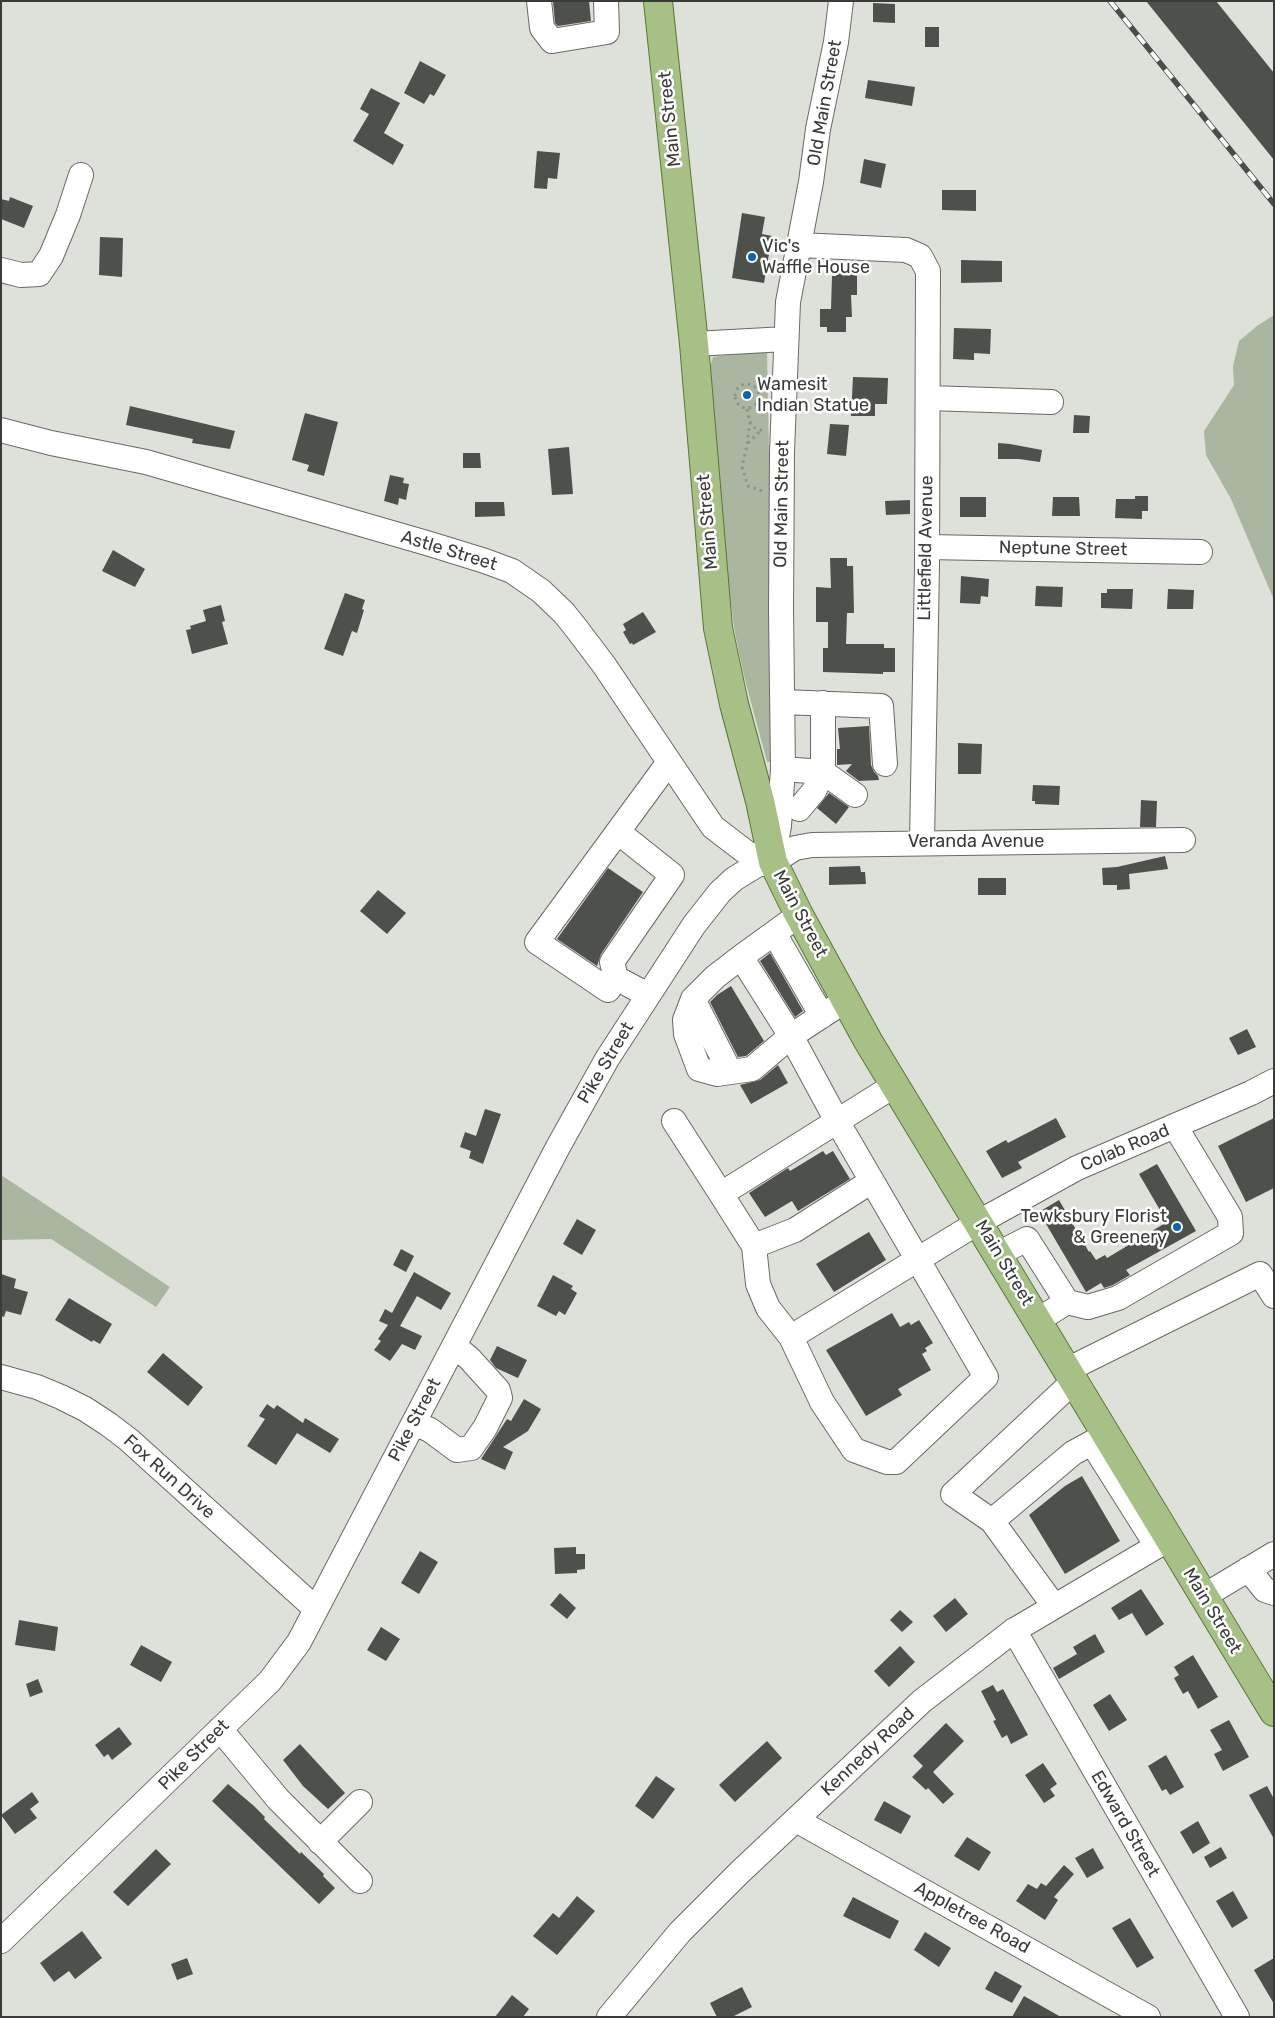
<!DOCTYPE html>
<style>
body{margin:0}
#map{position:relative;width:1275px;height:2018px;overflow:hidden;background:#dde1d9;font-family:Rubik,sans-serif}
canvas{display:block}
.frame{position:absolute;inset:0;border:2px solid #3a3c39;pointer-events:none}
</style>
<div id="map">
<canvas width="1275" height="2018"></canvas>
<div class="frame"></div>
</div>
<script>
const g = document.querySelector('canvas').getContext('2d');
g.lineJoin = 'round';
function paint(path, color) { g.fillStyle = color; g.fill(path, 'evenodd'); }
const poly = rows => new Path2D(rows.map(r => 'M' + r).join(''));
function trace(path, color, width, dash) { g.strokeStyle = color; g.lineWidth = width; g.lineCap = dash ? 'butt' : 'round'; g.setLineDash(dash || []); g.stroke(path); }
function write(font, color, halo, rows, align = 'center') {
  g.font = font + ' Rubik,sans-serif'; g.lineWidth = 5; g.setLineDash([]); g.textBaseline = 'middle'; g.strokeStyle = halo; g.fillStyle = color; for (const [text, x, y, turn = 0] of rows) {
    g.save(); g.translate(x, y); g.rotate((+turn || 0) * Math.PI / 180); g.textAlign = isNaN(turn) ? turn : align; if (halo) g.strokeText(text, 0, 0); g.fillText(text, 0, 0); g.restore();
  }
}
const green = poly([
 [1274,315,1274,600,1231,499,1206,455,1204,431,1234,385,1233,366,1239,341,1257,326],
 [767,350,775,761,767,762,743,672,734,628,721,521,709,371,713,357],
 [1,1175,170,1287,156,1307,51,1239,1,1240]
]);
const building = poly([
 [553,1,589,1,591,21,558,26,555,23],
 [1146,1,1216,1,1274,73,1274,160],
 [873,3,895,4,895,23,873,22],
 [925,27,939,27,939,47,925,47],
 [420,61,446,75,434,96,430,94,424,104,404,93],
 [868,80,915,87,912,106,865,98],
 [371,88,400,103,384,133,404,145,393,165,353,141,369,114,360,109],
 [537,151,560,153,557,179,548,178,547,189,534,188],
 [864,159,886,164,881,188,860,183],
 [942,190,976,190,976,211,942,210],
 [10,197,33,206,24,228,1,219,1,199,9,201],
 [742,213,765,217,762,234,772,236,764,283,732,278],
 [100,237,123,238,122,277,99,275],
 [961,260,1002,261,1002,282,961,283],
 [836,267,857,267,857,295,851,295,852,317,846,317,846,332,827,332,827,327,820,327,820,309,831,309,832,276,836,276],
 [954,328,991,329,990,354,974,353,974,360,953,359],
 [853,377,888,378,887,404,875,404,875,416,851,416],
 [130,406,235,431,230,449,192,443,193,439,126,425],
 [305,413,338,422,324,476,307,471,309,465,292,460],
 [1074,415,1090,416,1089,433,1073,433],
 [830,424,849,425,846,456,827,454],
 [998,443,1010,444,1042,450,1040,462,1019,459,998,459],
 [569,447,573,494,552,495,548,449],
 [463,453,480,453,481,468,463,468],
 [390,475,404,478,403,483,409,484,406,500,399,498,398,505,384,501],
 [1135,496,1148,496,1148,511,1142,511,1142,519,1115,518,1116,499,1135,499],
 [960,497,986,497,986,517,960,517],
 [1053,497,1079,497,1080,516,1052,516],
 [910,500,910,514,886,515,885,501],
 [475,502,504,502,505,516,475,517],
 [113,550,145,569,135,587,102,571],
 [830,558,847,558,847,566,853,566,854,613,847,613,846,644,884,644,884,648,895,648,895,672,883,672,883,674,823,672,823,648,828,648,828,622,816,622,816,587,831,588],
 [961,576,989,579,988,597,981,596,980,604,960,603],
 [1036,586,1063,587,1062,607,1035,606],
 [1107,589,1133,589,1132,609,1101,608,1101,593,1107,593],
 [1168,589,1194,590,1193,609,1167,609],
 [345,593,365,600,362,609,364,610,357,633,352,631,343,656,324,649],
 [221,605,225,621,222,622,228,644,192,654,186,630,191,629,190,626,206,621,203,610],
 [643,612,656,632,633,645,632,643,630,644,623,632,626,630,623,624],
 [869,726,871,765,874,772,878,776,879,780,859,781,846,771,852,764,837,765,837,749,840,749,838,728],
 [958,743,982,744,981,774,958,774],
 [1033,785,1060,786,1059,805,1035,804,1035,801,1032,801],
 [829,793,849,807,836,824,817,808],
 [1141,800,1157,801,1156,827,1140,827],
 [1165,856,1168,869,1129,874,1130,889,1117,890,1117,885,1103,885,1102,868,1117,867],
 [860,866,861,872,865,872,866,884,829,885,829,867],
 [608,868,643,892,601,954,597,966,557,939],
 [978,878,1006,878,1006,895,978,895],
 [378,890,406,913,387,934,360,911],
 [770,953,803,1011,795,1017,760,961],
 [731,986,764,1041,746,1056,738,1057,710,1002,717,995],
 [1247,1029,1256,1047,1238,1055,1229,1038],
 [778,1065,788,1083,751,1104,740,1085,760,1080],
 [485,1109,501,1114,483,1164,469,1158,471,1151,460,1147,465,1132,476,1136],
 [1056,1118,1066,1137,1018,1162,1022,1168,1002,1178,986,1151,1006,1140,1008,1143],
 [1274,1118,1274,1188,1246,1202,1218,1146],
 [823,1151,826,1155,833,1151,850,1179,798,1211,792,1201,765,1217,749,1193,788,1168,790,1171],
 [1157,1164,1196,1231,1126,1270,1130,1275,1113,1285,1104,1288,1101,1283,1086,1292,1039,1212,1059,1200,1089,1252,1090,1251,1096,1260,1105,1255,1107,1258,1167,1222,1139,1174],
 [577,1219,596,1230,582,1255,563,1244],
 [869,1232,886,1260,834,1292,816,1264],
 [401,1249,414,1256,406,1272,393,1265],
 [414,1272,451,1293,441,1310,417,1296,400,1326,422,1336,415,1350,402,1344,390,1361,374,1350,381,1341,378,1339,388,1325,379,1321,385,1309,392,1313],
 [1,1274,16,1279,14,1288,28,1292,21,1315,6,1311,4,1317,1,1316],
 [553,1275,573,1286,571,1289,577,1293,565,1315,559,1311,556,1316,537,1306],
 [69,1298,112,1324,100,1344,93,1340,92,1342,55,1320],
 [892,1313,900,1327,909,1322,911,1325,919,1320,933,1343,925,1348,927,1351,922,1354,931,1370,898,1389,902,1395,866,1416,826,1350],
 [497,1346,527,1360,518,1378,496,1368,490,1360],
 [163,1353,203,1387,188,1406,147,1372],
 [524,1399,541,1409,528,1431,503,1447,513,1452,505,1470,481,1459,507,1419,511,1421],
 [267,1404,274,1409,277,1405,303,1423,305,1418,339,1439,330,1453,297,1433,276,1465,247,1446,265,1419,259,1416],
 [1082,1476,1120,1541,1065,1574,1029,1515,1065,1486],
 [576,1547,576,1554,585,1554,585,1569,577,1570,577,1573,555,1574,554,1548],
 [420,1551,438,1562,419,1594,401,1583],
 [1141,1589,1164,1624,1146,1636,1132,1613,1119,1620,1111,1608],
 [560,1593,576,1608,567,1619,550,1605],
 [955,1598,968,1614,946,1632,933,1616],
 [900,1610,913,1622,902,1632,890,1620],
 [19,1620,58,1627,55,1651,15,1645],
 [381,1627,400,1639,386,1661,367,1650],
 [1095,1634,1105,1652,1059,1679,1053,1668,1077,1654,1073,1647],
 [141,1645,172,1662,161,1682,130,1665],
 [900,1646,915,1662,889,1687,874,1671],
 [1193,1655,1218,1697,1198,1709,1188,1691,1183,1694,1174,1678,1179,1675,1174,1667],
 [38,1679,43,1692,30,1697,26,1684],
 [993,1685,997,1692,1003,1689,1028,1735,1011,1744,1007,1735,1002,1738,993,1721,996,1720,981,1691],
 [1110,1694,1127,1720,1109,1731,1093,1705],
 [1229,1720,1249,1757,1223,1771,1214,1754,1222,1750,1210,1730],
 [946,1723,964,1741,933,1772,954,1794,943,1804,928,1788,926,1790,912,1777,923,1766,913,1756],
 [119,1727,132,1744,112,1760,108,1754,104,1757,95,1745],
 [767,1741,782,1758,735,1802,719,1785],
 [300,1744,345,1793,328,1809,303,1786,283,1760],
 [1166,1755,1184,1787,1170,1795,1166,1789,1162,1791,1148,1766],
 [1043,1763,1057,1784,1050,1789,1055,1796,1044,1803,1025,1775],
 [656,1776,675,1789,653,1819,635,1806],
 [228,1784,254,1806,265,1817,264,1819,300,1854,301,1852,324,1874,323,1876,335,1888,319,1904,212,1801],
 [1267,1786,1274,1799,1274,1839,1249,1795],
 [32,1792,39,1802,30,1809,37,1818,15,1834,1,1815],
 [884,1801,911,1816,901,1834,874,1820],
 [1198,1821,1210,1843,1193,1854,1180,1832],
 [967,1837,991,1852,979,1871,954,1856],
 [1221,1847,1227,1858,1210,1868,1204,1857],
 [1093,1848,1104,1868,1087,1878,1075,1858],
 [156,1849,171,1864,128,1906,113,1892],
 [1064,1865,1074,1874,1054,1897,1058,1900,1045,1920,1016,1901,1028,1884,1037,1889,1041,1883,1046,1886],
 [1233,1891,1248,1918,1232,1928,1216,1901],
 [577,1896,595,1911,557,1955,533,1936,553,1913,559,1918],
 [853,1897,899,1921,890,1939,843,1916],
 [1130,1918,1154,1958,1137,1968,1112,1928],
 [82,1931,102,1958,75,1979,69,1971,54,1982,40,1963],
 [925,1932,951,1948,939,1967,914,1950],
 [187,1958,193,1974,177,1980,171,1964],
 [1274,1958,1274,2004,1254,1970],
 [995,1971,1022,1986,1012,2003,985,1989],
 [742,1987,752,2007,732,2017,717,2017,710,2003],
 [512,1995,529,2009,523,2017,495,2017],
 [1024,1996,1061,2017,1012,2017]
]);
const path = poly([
 '735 396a12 12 0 1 1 24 0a12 12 0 1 1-24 0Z',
 [747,409,750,422,755,428,763,431],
 [750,422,747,445,742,467,748,486,762,491],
 [748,443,760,431]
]);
const minor = poly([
 [539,1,542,28,552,41,607,32,606,1],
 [799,245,906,250,920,256,928,271,927,566,922,842],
 [1,270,21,275,39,274,51,256,68,215,81,175],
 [694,344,786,339],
 [928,398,1051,402],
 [1,430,51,443,146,462,430,544,485,561,512,571,541,591,564,613,576,628,604,665,713,827,747,853,773,862],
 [927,547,1200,552],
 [783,702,881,706,885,764],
 [783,769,823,772,855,795],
 [799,809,814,791,823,772,823,703],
 [773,858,779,826,783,769,781,610,782,452,788,302,811,182,818,129,836,42,841,1],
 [799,915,741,957,791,1036,846,1000],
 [774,933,822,1016],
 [616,978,612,962,672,875,618,832],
 [648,995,616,978,608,990,537,942,669,762],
 [693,999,730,1072],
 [674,1121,721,1194,895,1085],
 [721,1194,754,1246,758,1284,768,1308,791,1337,822,1402,854,1450,887,1462,896,1462,986,1377,837,1121,791,1036,752,1069,717,1074,699,1069,686,1034,685,1020,693,999,715,977,741,957],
 [754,1246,795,1230,872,1181],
 [998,1254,1027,1239,1067,1302,1038,1320],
 [1067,1302,1088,1307,1118,1298,1231,1233,1230,1217,1175,1126],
 [791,1337,979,1222,1077,1168,1251,1093,1274,1081],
 [1067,1370,1260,1274,1274,1296],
 [1,1377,37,1387,61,1397,85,1409,108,1424,129,1440,316,1609],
 [414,1423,430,1430,457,1450,471,1448,485,1428,500,1398,498,1390,469,1358,454,1346],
 [1092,1443,1157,1546],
 [992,1521,1073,1453,1106,1435],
 [1248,1569,1265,1590,1274,1593],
 [1204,1596,1274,1554],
 [1054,1606,992,1521,953,1494,1074,1381],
 [1014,1630,1237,2017],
 [220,1729,278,1799,360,1881],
 [796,1820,1148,2017],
 [320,1842,360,1802],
 [1,1941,270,1681,299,1642,558,1147,607,1059,694,925,720,892,734,879,757,865,773,862,795,848,812,845,1183,840],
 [609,2017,680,1932,740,1872,922,1701,1013,1631,1169,1539]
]);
const major = poly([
 [658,1,694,344,718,628,734,704,760,801,773,862,799,915,868,1041,1274,1712]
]);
const rail = poly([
 [1110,1,1274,204]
]);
const markers = [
 [752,257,5,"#0965b2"],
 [747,395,5,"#0965b2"],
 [1177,1227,5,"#0965b2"]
];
const streetNames = [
 ["Old Main Street",825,103,-80],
 ["Main Street",670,119,-96],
 ["Old Main Street",782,504,-89],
 ["Main Street",708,522,-95],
 ["Littlefield Avenue",926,548,-89],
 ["Neptune Street",1063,549,1],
 ["Astle Street",449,551,17],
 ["Veranda Avenue",976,842],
 ["Main Street",800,914,62],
 ["Pike Street",606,1063,-59],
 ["Colab Road",1125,1148,-23],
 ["Main Street",1004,1263,59],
 ["Pike Street",415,1420,-62],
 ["Fox Run Drive",169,1477,42],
 ["Main Street",1212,1611,59],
 ["Kennedy Road",868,1752,-43],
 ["Pike Street",194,1755,-45],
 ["Edward Street",1125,1824,60],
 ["Appletree Road",972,1918,29]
];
const poiNames = [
 ["Vic's",762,247],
 ["Waffle House",762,268],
 ["Wamesit",757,385],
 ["Indian Statue",757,406],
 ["Tewksbury Florist",1167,1217,"right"],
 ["& Greenery",1167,1238,"right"]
];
paint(green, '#aab69f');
paint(building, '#4e514b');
trace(minor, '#686b65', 26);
trace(major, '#5a7635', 30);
trace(path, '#90938d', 3, [2.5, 4]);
trace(minor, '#fff', 24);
trace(major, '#a7c085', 28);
trace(rail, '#4a4d49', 5.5);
trace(rail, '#fff', 4, [11]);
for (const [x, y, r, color] of markers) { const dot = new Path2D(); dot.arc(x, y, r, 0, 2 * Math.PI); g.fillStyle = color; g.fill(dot); trace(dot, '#fff', 2); }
write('18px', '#3a3c39', '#fff', streetNames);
write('18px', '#3a3c39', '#fff', poiNames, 'left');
</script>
